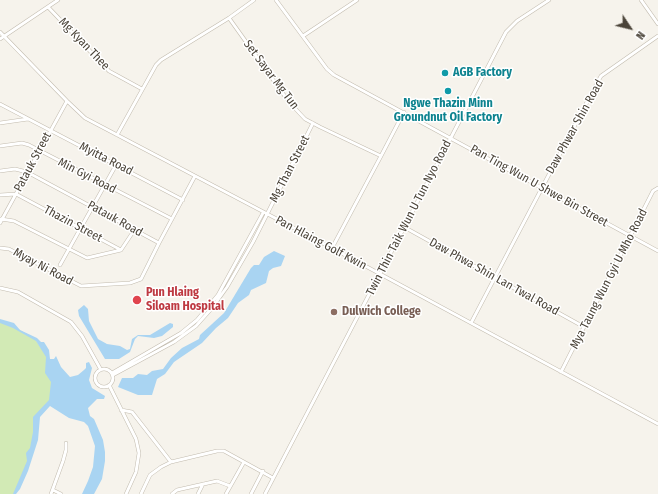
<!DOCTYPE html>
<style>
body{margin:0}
#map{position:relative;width:658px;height:494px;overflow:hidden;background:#f6f3ec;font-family:"Fira Sans Condensed",sans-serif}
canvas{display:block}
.north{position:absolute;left:610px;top:8px;width:40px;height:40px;-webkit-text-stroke:3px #fff;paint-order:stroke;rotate:125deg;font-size:11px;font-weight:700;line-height:16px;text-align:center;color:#4b4439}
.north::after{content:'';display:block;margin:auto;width:14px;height:18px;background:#4b4439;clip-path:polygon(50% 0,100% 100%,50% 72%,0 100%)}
</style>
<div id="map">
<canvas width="658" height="494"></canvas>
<div class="north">N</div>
</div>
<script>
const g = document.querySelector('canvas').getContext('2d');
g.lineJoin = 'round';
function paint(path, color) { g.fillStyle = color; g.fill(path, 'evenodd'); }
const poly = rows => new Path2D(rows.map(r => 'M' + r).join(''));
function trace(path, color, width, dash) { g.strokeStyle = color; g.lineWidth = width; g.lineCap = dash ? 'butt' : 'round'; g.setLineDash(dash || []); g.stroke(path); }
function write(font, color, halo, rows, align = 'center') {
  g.font = font + ' "Fira Sans Condensed",sans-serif'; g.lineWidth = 3; g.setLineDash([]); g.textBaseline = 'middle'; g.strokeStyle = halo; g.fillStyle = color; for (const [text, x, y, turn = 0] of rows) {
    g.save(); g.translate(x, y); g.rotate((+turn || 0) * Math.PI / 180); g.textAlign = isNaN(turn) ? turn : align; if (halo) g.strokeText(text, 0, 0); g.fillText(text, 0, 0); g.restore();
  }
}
const green = poly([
 [0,322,10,324,35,339,63,381,37,418,32,452,14,494,0,494]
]);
const water = poly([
 [274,251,285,256,281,266,273,268,269,271,266,283,251,290,249,295,238,303,228,318,216,328,202,343,174,362,165,374,157,379,152,395,138,395,118,387,122,378,133,378,138,374,147,375,152,371,163,369,171,358,182,348,199,339,200,335,224,313,251,268,254,265,259,265,264,257],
 [84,305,88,309,89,321,98,339,107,344,120,346,127,350,130,349,132,339,138,335,150,335,170,323,173,324,173,327,162,336,154,338,138,336,135,339,130,352,119,359,105,359,79,316,78,310],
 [0,319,14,323,20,330,37,338,41,342,44,342,49,350,50,359,54,359,56,356,61,367,70,377,78,375,84,370,86,368,86,363,89,362,92,368,89,380,92,388,105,396,104,399,97,399,88,408,90,416,94,419,103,440,105,452,105,461,102,479,94,494,82,494,88,481,93,467,95,446,88,426,84,422,69,418,50,406,40,417,38,440,28,471,20,489,16,494,13,494,27,461,26,453,30,448,33,432,33,417,49,400,51,382,45,373,46,357,36,341,13,328,0,323]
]);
const minor = poly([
 [276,0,327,69,334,75,658,251],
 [641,0,658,24],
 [48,7,109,71,142,89],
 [229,18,289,102,305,119,320,127,381,156,404,112],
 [0,32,67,101,85,118,332,248,658,424],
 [303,36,357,0],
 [0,39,58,0],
 [0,104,183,200],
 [0,123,28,119],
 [117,135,156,65,161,60,229,18,254,0],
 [0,146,22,143,29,145,172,219],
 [0,171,15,169,27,172,159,243,195,176],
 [0,195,16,194,121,250,135,229],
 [1,219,14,221,87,258,121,250],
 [0,223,67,101],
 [404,227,584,327],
 [0,248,9,249,81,286,130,283,141,279,159,243],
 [332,248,381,156],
 [60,265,116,165],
 [0,288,18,292,71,322,82,336,101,370],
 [471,323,596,85,601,76,658,36],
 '95 378a9 9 0 1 1 18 0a9 9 0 1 1-18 0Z',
 [561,372,653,191,658,188],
 [112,373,181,333,197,320,218,295,263,213],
 [113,375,174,342,196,326,212,308,227,287,253,242,313,123],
 [109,385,136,439,139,453,136,472,126,494],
 [121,410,132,412,171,462],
 [53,490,61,494],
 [51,494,63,461,66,450,66,443],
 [141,494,150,475,161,467,171,462,217,451,224,451,273,478],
 [172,494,177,490,217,481,230,486],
 [198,494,203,484],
 [226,494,244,462],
 [251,494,263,471],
 [265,494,506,32,517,21,549,0]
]);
const markers = [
 [445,73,4,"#0f9aa8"],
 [448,91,4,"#0f9aa8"],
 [137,300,5,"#e0444e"],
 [334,312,4,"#8d6e63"]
];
const streetNames = [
 ["Mg Kyan Thee",84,44,46],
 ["Set Sayar Mg Tun",271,75,53],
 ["Daw Phwar Shin Road",575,127,-61],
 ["Myitta Road",106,159,27],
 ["Patauk Street",33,162,-62],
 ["Mg Than Street",290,169,-63],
 ["Min Gyi Road",87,176,27],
 ["Pan Ting Wun U Shwe Bin Street",539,186,29],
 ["Twin Thin Taik Wun U Tun Nyo Road",409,218,-63],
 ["Patauk Road",115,219,29],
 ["Thazin Street",73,224,28],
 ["Pan Hlaing Golf Kwin",321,243,28],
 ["Myay Ni Road",43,267,28],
 ["Daw Phwa Shin Lan Twal Road",494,277,29],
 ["Mya Taung Wun Gyi U Mho Road",609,279,-63]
];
const cultureNames = [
 ["AGB Factory",453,73],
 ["Ngwe Thazin Minn",448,104,"center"],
 ["Groundnut Oil Factory",448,118,"center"]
];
const healthNames = [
 ["Pun Hlaing",146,293],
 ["Siloam Hospital",146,307]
];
const educationNames = [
 ["Dulwich College",342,312]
];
paint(green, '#d2eab5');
paint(water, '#a9d4f2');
trace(minor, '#c2bbae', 4);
trace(minor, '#fff', 3);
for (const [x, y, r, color] of markers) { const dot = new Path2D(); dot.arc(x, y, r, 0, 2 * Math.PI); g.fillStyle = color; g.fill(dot); trace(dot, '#fff', 1.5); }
write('12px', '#4b4439', '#fff', streetNames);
write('bold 12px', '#0d838f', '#fff', cultureNames, 'left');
write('bold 12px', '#be3a42', '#fff', healthNames, 'left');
write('bold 12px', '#785e54', '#fff', educationNames, 'left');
</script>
